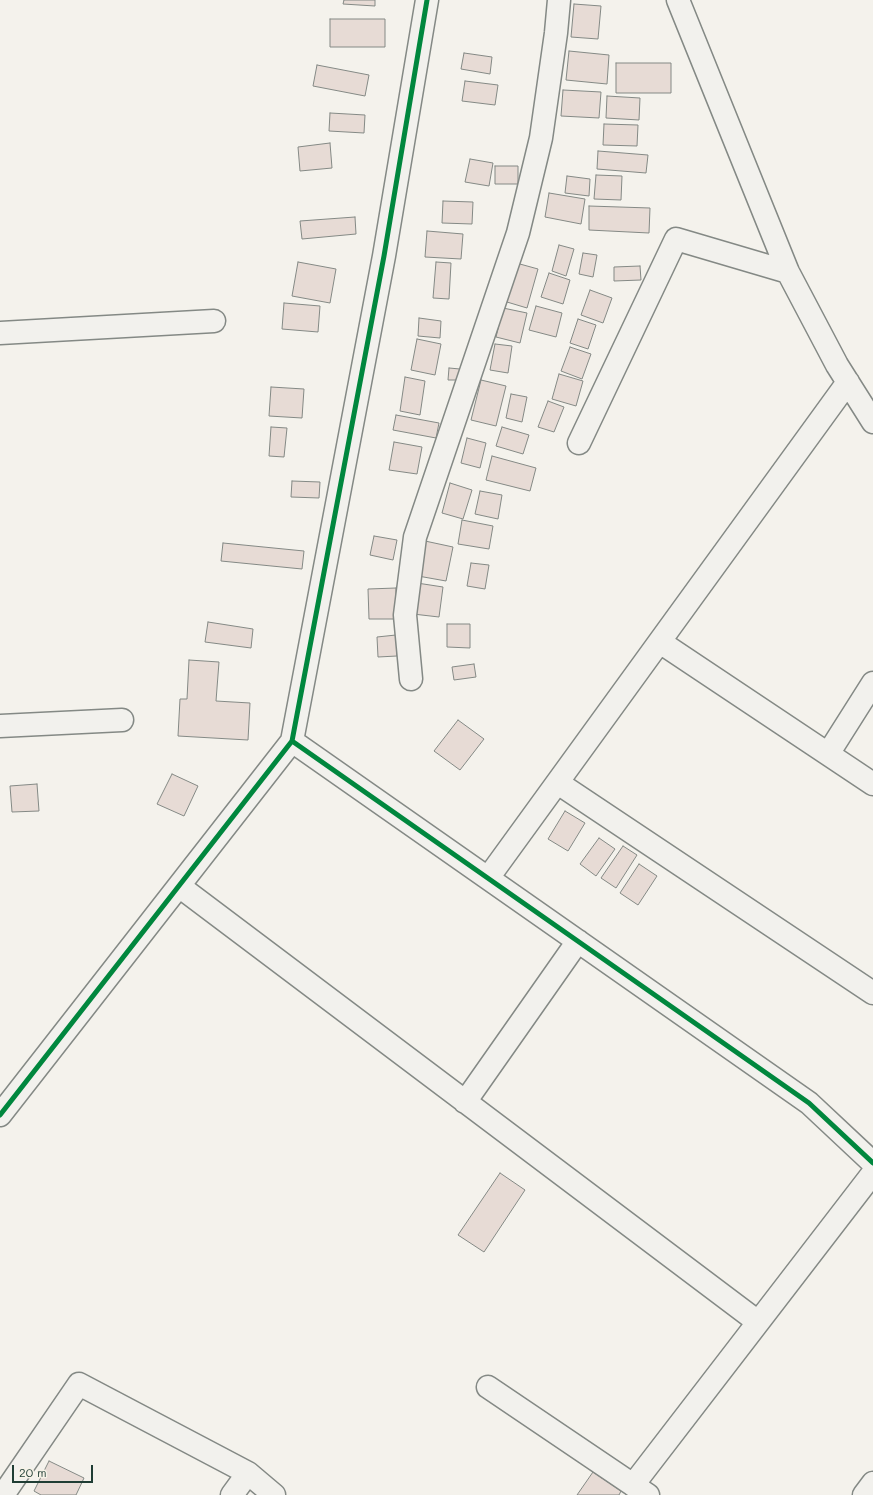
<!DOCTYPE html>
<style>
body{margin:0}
#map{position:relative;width:873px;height:1495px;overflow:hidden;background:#f4f2ec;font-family:Mali,sans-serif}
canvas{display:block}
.scale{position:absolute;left:12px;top:1465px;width:81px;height:18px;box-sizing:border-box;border:2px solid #1f3d34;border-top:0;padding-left:5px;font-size:12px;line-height:14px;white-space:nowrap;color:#1f3d34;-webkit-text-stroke:3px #f7f3e8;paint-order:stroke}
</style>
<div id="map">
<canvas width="873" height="1495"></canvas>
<div class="scale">20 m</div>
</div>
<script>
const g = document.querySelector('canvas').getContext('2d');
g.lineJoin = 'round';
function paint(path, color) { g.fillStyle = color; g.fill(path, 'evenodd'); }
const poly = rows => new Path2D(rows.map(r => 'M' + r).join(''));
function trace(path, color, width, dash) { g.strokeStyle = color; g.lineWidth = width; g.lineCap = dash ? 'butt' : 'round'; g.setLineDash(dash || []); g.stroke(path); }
const building = poly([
 [344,0,375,0,375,6,343,4,344,0],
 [574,4,601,6,598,39,571,37,574,4],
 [330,19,385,19,385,47,330,47,330,19],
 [569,51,609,55,607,84,566,80,569,51],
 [464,53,492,57,490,74,461,69,464,53],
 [616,63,671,63,671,93,616,93,616,63],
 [317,65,369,75,365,96,313,86,317,65],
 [465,81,498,85,495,105,462,101,465,81],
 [563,90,601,92,599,118,561,116,563,90],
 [607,96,640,98,639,120,606,118,607,96],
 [330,113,365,115,364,133,329,131,330,113],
 [604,124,638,125,637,146,603,145,604,124],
 [330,143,332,168,300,171,298,147,330,143],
 [598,151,648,155,646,173,597,169,598,151],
 [470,159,493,163,489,186,465,182,470,159],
 [495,166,518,166,518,184,495,184,495,166],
 [596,175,622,176,621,200,594,199,596,175],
 [567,176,590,179,589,196,565,193,567,176],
 [549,193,585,199,581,224,545,217,549,193],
 [443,201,473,202,472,224,442,223,443,201],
 [589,206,650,208,649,233,589,230,589,206],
 [355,217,356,234,302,239,300,221,355,217],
 [427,231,463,234,461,259,425,257,427,231],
 [559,245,574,249,566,276,552,271,559,245],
 [583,253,597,255,593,277,579,274,583,253],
 [509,261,538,269,527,308,497,299,509,261],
 [298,262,336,269,330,303,292,296,298,262],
 [436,262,451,263,449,299,433,298,436,262],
 [640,266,641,280,614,281,614,267,640,266],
 [549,273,570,280,563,304,541,297,549,273],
 [590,290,612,298,603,323,581,315,590,290],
 [284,303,320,306,318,332,282,329,284,303],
 [536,306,562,313,556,337,529,330,536,306],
 [503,308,527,313,520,343,496,337,503,308],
 [419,318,441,321,440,338,418,336,419,318],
 [578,319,596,325,588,349,570,343,578,319],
 [417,339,441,344,435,375,411,370,417,339],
 [495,344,512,346,508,373,490,370,495,344],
 [570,347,591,354,582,379,561,371,570,347],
 [449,368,460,369,459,380,448,380,449,368],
 [559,374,583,381,576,406,552,399,559,374],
 [405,377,425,381,420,415,400,411,405,377],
 [481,380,506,386,496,426,471,420,481,380],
 [271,387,304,389,302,418,269,416,271,387],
 [511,394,527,397,522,422,506,418,511,394],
 [548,401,564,407,554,432,538,427,548,401],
 [396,415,439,423,436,438,393,430,396,415],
 [271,427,287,428,284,457,269,456,271,427],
 [502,427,529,435,523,454,496,446,502,427],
 [467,438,486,443,480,468,461,463,467,438],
 [394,442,422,447,417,474,389,470,394,442],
 [492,456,536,468,530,491,486,480,492,456],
 [292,481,320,482,319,498,291,497,292,481],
 [450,483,472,490,463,519,442,513,450,483],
 [480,491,502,495,498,519,475,514,480,491],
 [462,520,493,526,489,549,458,544,462,520],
 [374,536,397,540,393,560,370,555,374,536],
 [425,541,453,547,446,581,418,576,425,541],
 [223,543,304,551,302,569,221,561,223,543],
 [471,563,489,565,485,589,467,586,471,563],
 [417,583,443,587,439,617,413,614,417,583],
 [396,588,396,619,369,619,368,589,396,588],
 [208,622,253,629,251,648,205,642,208,622],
 [447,624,470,624,470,648,447,647,447,624],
 [396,635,397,656,378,657,377,637,396,635],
 [189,660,219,662,216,701,250,703,248,740,178,736,180,699,187,699,189,660],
 [474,664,476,677,454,680,452,667,474,664],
 [458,720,484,739,460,770,434,751,458,720],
 [172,774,198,786,184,816,157,804,172,774],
 [37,784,39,811,12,812,10,786,37,784],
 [565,811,585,823,568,851,548,839,565,811],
 [599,838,615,849,596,876,580,864,599,838],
 [623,846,637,855,616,888,601,878,623,846],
 [639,864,657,876,638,905,620,893,639,864],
 [500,1173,525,1190,484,1252,458,1235,500,1173],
 [49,1461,84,1478,76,1495,41,1495,34,1491,49,1461],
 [593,1472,621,1491,619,1495,577,1495,593,1472]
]);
const minor = poly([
 [678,0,788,272,837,365,873,422],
 [0,333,214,321],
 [579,443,676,239,788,272],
 [660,642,873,784],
 [411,679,405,615,415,537,518,233,541,138,556,33,559,0],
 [0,726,122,720],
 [292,741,384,256,427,0],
 [828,754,873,683],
 [558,783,873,993],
 [488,878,848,382],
 [179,886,758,1322],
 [465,1102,578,941],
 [0,1115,292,741,809,1103,873,1163],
 [488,1387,648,1495],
 [633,1485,873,1173],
 [3,1495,79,1384,248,1473,274,1495],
 [232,1495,248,1473],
 [864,1495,873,1483]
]);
const cycleway = poly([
 [292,741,384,256,427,0],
 [0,1115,292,741,809,1103,873,1163]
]);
paint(building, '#e7dbd5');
trace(building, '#848985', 1);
trace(minor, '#848985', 25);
trace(minor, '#f2f1ed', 22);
trace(cycleway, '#00873e', 5);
</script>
